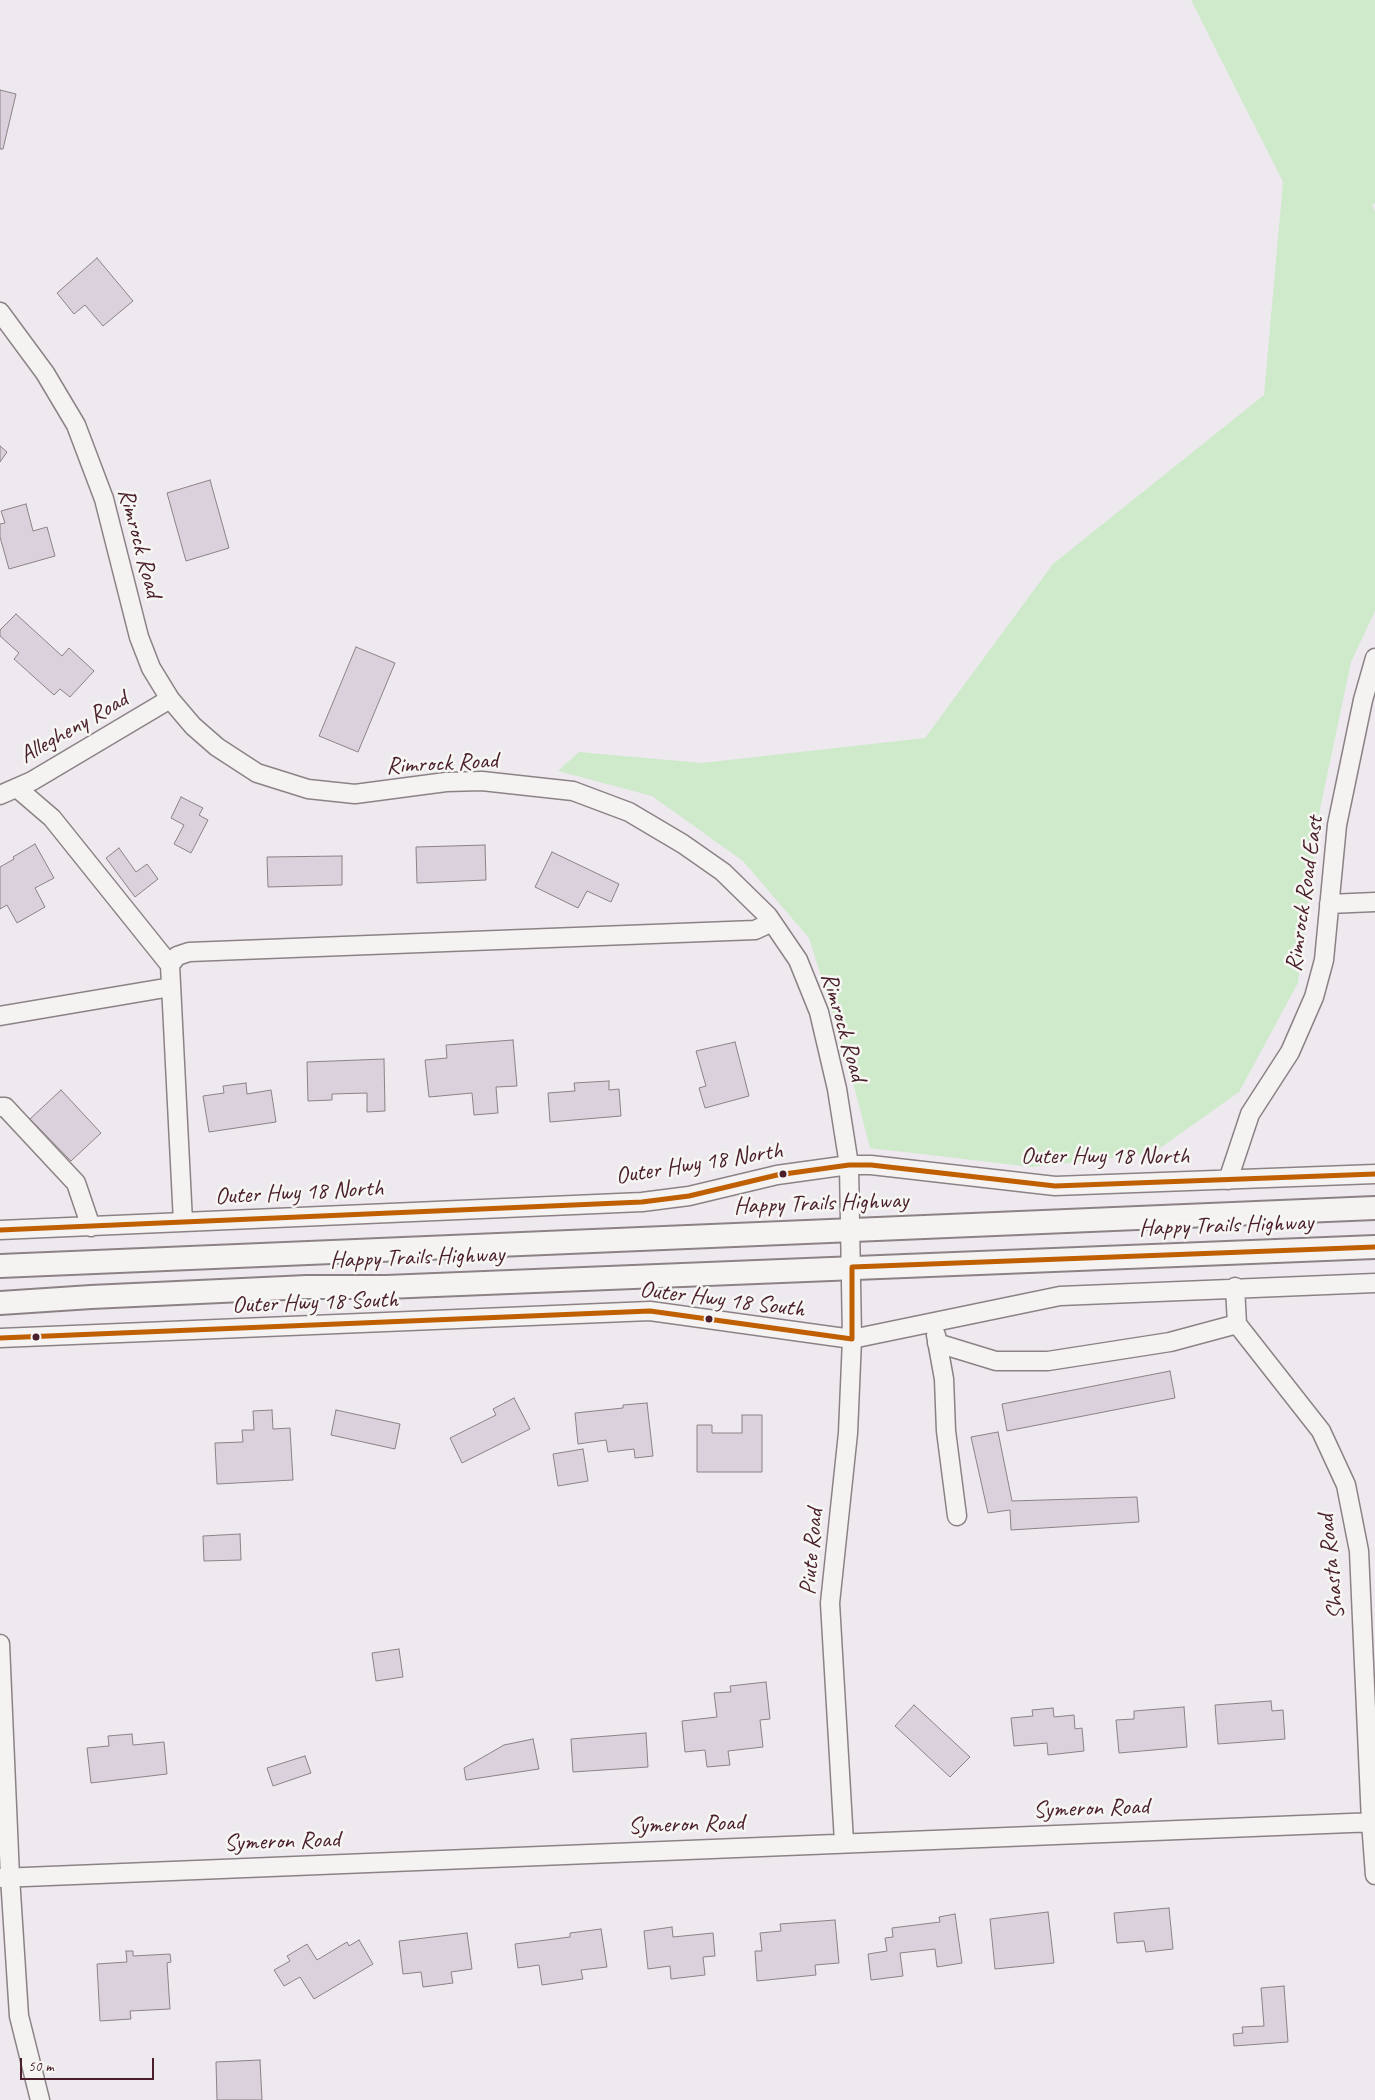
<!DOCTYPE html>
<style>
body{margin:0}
#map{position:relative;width:1375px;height:2100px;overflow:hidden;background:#ede9ee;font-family:Caveat,sans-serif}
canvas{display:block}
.scale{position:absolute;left:20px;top:2058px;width:134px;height:22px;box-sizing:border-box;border:2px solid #4a1f2b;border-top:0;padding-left:6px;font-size:15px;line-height:18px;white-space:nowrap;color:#4a1f2b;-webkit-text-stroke:4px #f6f6f2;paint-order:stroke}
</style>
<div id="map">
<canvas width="1375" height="2100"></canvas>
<div class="scale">50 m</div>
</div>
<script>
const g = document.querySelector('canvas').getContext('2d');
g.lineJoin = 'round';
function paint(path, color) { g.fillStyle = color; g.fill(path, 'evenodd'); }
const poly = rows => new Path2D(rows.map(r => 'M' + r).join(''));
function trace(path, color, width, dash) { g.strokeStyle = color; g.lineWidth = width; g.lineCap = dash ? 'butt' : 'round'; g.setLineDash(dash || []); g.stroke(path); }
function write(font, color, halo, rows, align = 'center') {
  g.font = font + ' Caveat,sans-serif'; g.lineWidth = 5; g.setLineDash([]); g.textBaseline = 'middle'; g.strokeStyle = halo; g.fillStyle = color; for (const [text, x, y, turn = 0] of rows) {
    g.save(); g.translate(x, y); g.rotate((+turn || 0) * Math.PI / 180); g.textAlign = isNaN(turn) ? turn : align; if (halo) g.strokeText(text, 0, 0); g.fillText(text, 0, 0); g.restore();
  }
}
const green = poly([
 [1191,0,1375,0,1375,203,1372,205,1375,211,1375,611,1351,662,1320,809,1298,983,1239,1092,1153,1153,1032,1167,870,1148,847,1059,809,938,743,861,652,796,558,771,579,752,702,763,925,738,1053,564,1264,395,1283,182]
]);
const building = poly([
 [0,90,16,94,3,149,0,149,0,90],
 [97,258,133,301,103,326,85,305,74,314,57,293,97,258],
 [0,446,7,452,0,462,0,446],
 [210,480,229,548,186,561,167,493,210,480],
 [26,504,33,531,47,527,55,556,9,569,0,537,0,524,5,523,1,511,26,504],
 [16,614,62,656,69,648,94,671,70,697,60,689,54,695,14,659,19,653,0,636,0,630,16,614],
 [356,647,395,663,358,752,319,736,356,647],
 [181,797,203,808,199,815,208,820,191,853,174,844,184,825,171,818,181,797],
 [35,844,54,878,35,888,45,907,17,923,7,905,0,909,0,867,14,859,13,857,35,844],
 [485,845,486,880,417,883,416,847,485,845],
 [119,848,136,872,147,864,158,879,135,897,106,858,119,848],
 [552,852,619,884,611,902,587,891,578,908,535,887,552,852],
 [342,856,342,885,268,887,267,857,342,856],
 [513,1040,517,1086,496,1087,498,1113,474,1115,472,1093,429,1097,425,1060,447,1058,446,1045,513,1040],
 [735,1042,749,1096,705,1108,699,1088,706,1086,696,1051,735,1042],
 [384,1059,385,1111,367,1112,367,1093,332,1094,332,1100,308,1101,307,1062,384,1059],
 [609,1081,609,1090,619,1089,621,1116,550,1122,548,1093,575,1091,574,1083,609,1081],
 [246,1083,247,1094,271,1090,276,1122,209,1132,203,1096,224,1093,223,1086,246,1083],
 [61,1090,101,1133,71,1161,30,1119,61,1090],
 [1170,1371,1175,1398,1007,1431,1002,1404,1170,1371],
 [514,1398,530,1429,462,1463,450,1438,496,1415,493,1409,514,1398],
 [647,1403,653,1456,635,1458,634,1449,608,1452,606,1440,578,1444,575,1413,623,1408,623,1405,647,1403],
 [272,1410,273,1429,290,1428,293,1480,217,1484,215,1443,243,1442,242,1430,254,1430,253,1411,272,1410],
 [336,1410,400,1424,395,1449,331,1435,336,1410],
 [742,1415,762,1415,762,1472,697,1472,697,1425,712,1425,712,1433,742,1433,742,1415],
 [998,1432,1012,1501,1137,1497,1139,1522,1011,1530,1010,1510,988,1513,971,1437,998,1432],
 [583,1449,588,1481,558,1486,553,1454,583,1449],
 [240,1534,241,1560,204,1561,203,1536,240,1534],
 [399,1649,403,1677,376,1681,372,1653,399,1649],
 [766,1682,770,1719,760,1720,763,1747,728,1751,730,1765,707,1767,705,1750,685,1752,682,1721,717,1717,714,1693,731,1692,730,1686,766,1682],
 [1271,1701,1272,1711,1283,1710,1285,1739,1218,1744,1215,1705,1271,1701],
 [914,1705,970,1757,950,1777,895,1726,914,1705],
 [1184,1707,1187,1747,1119,1753,1116,1720,1134,1719,1134,1711,1184,1707],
 [1053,1708,1054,1717,1074,1715,1075,1729,1082,1728,1084,1751,1048,1755,1047,1743,1014,1746,1011,1718,1033,1716,1032,1710,1053,1708],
 [646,1733,648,1767,573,1772,571,1739,646,1733],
 [132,1734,133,1745,164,1742,167,1774,91,1783,87,1748,109,1746,108,1736,132,1734],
 [533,1739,539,1769,466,1780,464,1768,504,1745,533,1739],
 [305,1756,311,1773,273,1786,267,1768,305,1756],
 [1169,1908,1173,1949,1146,1952,1144,1941,1117,1943,1114,1913,1169,1908],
 [1048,1912,1054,1963,995,1969,990,1919,1048,1912],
 [955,1914,962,1963,937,1967,935,1949,900,1953,903,1976,871,1980,868,1954,887,1951,885,1938,893,1937,892,1928,940,1922,939,1917,955,1914],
 [835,1920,839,1963,815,1965,816,1975,757,1981,755,1951,762,1951,760,1933,781,1931,780,1924,835,1920],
 [672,1927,673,1937,713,1933,715,1956,703,1957,705,1975,671,1979,670,1966,648,1969,644,1931,672,1927],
 [601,1929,607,1967,581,1970,583,1979,542,1985,539,1965,518,1968,515,1944,570,1937,570,1933,601,1929],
 [467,1933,472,1969,451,1972,453,1983,423,1987,421,1972,403,1974,399,1941,467,1933],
 [359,1940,373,1964,314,1999,300,1977,284,1986,274,1970,290,1961,287,1956,307,1944,317,1960,347,1942,349,1946,359,1940],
 [126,1951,133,1951,133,1956,170,1954,171,1962,167,1963,170,2009,130,2011,131,2019,100,2021,97,1964,127,1962,126,1951],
 [1284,1986,1288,2042,1234,2046,1233,2034,1243,2033,1242,2027,1264,2026,1261,1988,1284,1986],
 [260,2060,262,2100,217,2100,216,2062,260,2060]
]);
const minor = poly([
 [0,312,45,373,76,425,104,499,139,637,151,668,170,699,193,726,217,747,257,773,308,789,355,794,446,782,482,781,573,791,629,812,683,844,723,872,768,916,798,960,819,1012,837,1089,849,1165,852,1339,848,1433,830,1603,844,1842],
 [17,788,52,818,170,965],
 [0,795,32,781,170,699],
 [1329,904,1375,902],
 [0,1016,171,987],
 [0,1107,5,1107,76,1183,91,1227],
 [1228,1180,1250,1114,1290,1052,1314,997,1324,960,1337,825,1363,700,1375,658],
 [183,1222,170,965,177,956,189,952,755,930,772,922],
 [0,1230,642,1202,689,1196,777,1175,849,1165,871,1165,1055,1186,1375,1174],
 [1235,1287,1237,1324,1321,1431,1346,1485,1359,1551,1371,1822,1375,1875],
 [936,1335,944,1379,946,1431,957,1516],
 [0,1338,650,1311,852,1339,1060,1296,1375,1283],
 [937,1343,996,1361,1048,1361,1170,1342,1237,1324],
 [0,1644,10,1877,19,2016,40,2100],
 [0,1878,1375,1822]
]);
const major = poly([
 [0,1266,1375,1208],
 [0,1303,91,1297,307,1287,386,1287,1375,1247]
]);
const bus1 = poly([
 [0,1230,642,1202,689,1196,777,1175,849,1165,871,1165,1055,1186,1375,1174],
 [0,1338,650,1311,852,1339,852,1267,1375,1247]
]);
const markers = [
 [783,1174,4.5,"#4a1f2b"],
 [709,1319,4.5,"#4a1f2b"],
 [36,1337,4.5,"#4a1f2b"]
];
const streetNames = [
 ["Rimrock Road",139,543,75],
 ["Allegheny Road",74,728,-30],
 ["Rimrock Road",442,764,-3],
 ["Rimrock Road East",1305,894,-82],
 ["Rimrock Road",843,1027,74],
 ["Outer Hwy 18 North",1105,1157],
 ["Outer Hwy 18 North",699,1164,-9],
 ["Outer Hwy 18 North",299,1193,-3],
 ["Happy Trails Highway",821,1204,-2],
 ["Happy Trails Highway",1226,1226,-2],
 ["Happy Trails Highway",417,1258,-2],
 ["Outer Hwy 18 South",722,1300,7],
 ["Outer Hwy 18 South",315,1303,-2],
 ["Piute Road",812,1552,-85],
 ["Shasta Road",1332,1567,-96],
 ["Symeron Road",1091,1809,-2],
 ["Symeron Road",686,1825,-2],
 ["Symeron Road",282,1842,-2]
];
paint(green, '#ceeacb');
paint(building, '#dad1dc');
trace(building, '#8c8286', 1);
trace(minor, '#8c8286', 21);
trace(major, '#8c8286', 26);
trace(minor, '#f4f3f2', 18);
trace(major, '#f4f3f2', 22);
trace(bus1, '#bf5f00', 5);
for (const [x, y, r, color] of markers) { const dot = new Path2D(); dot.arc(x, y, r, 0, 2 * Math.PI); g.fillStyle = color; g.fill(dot); trace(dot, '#f6f6f2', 2); }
write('24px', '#4a1f2b', '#f6f6f2', streetNames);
</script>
